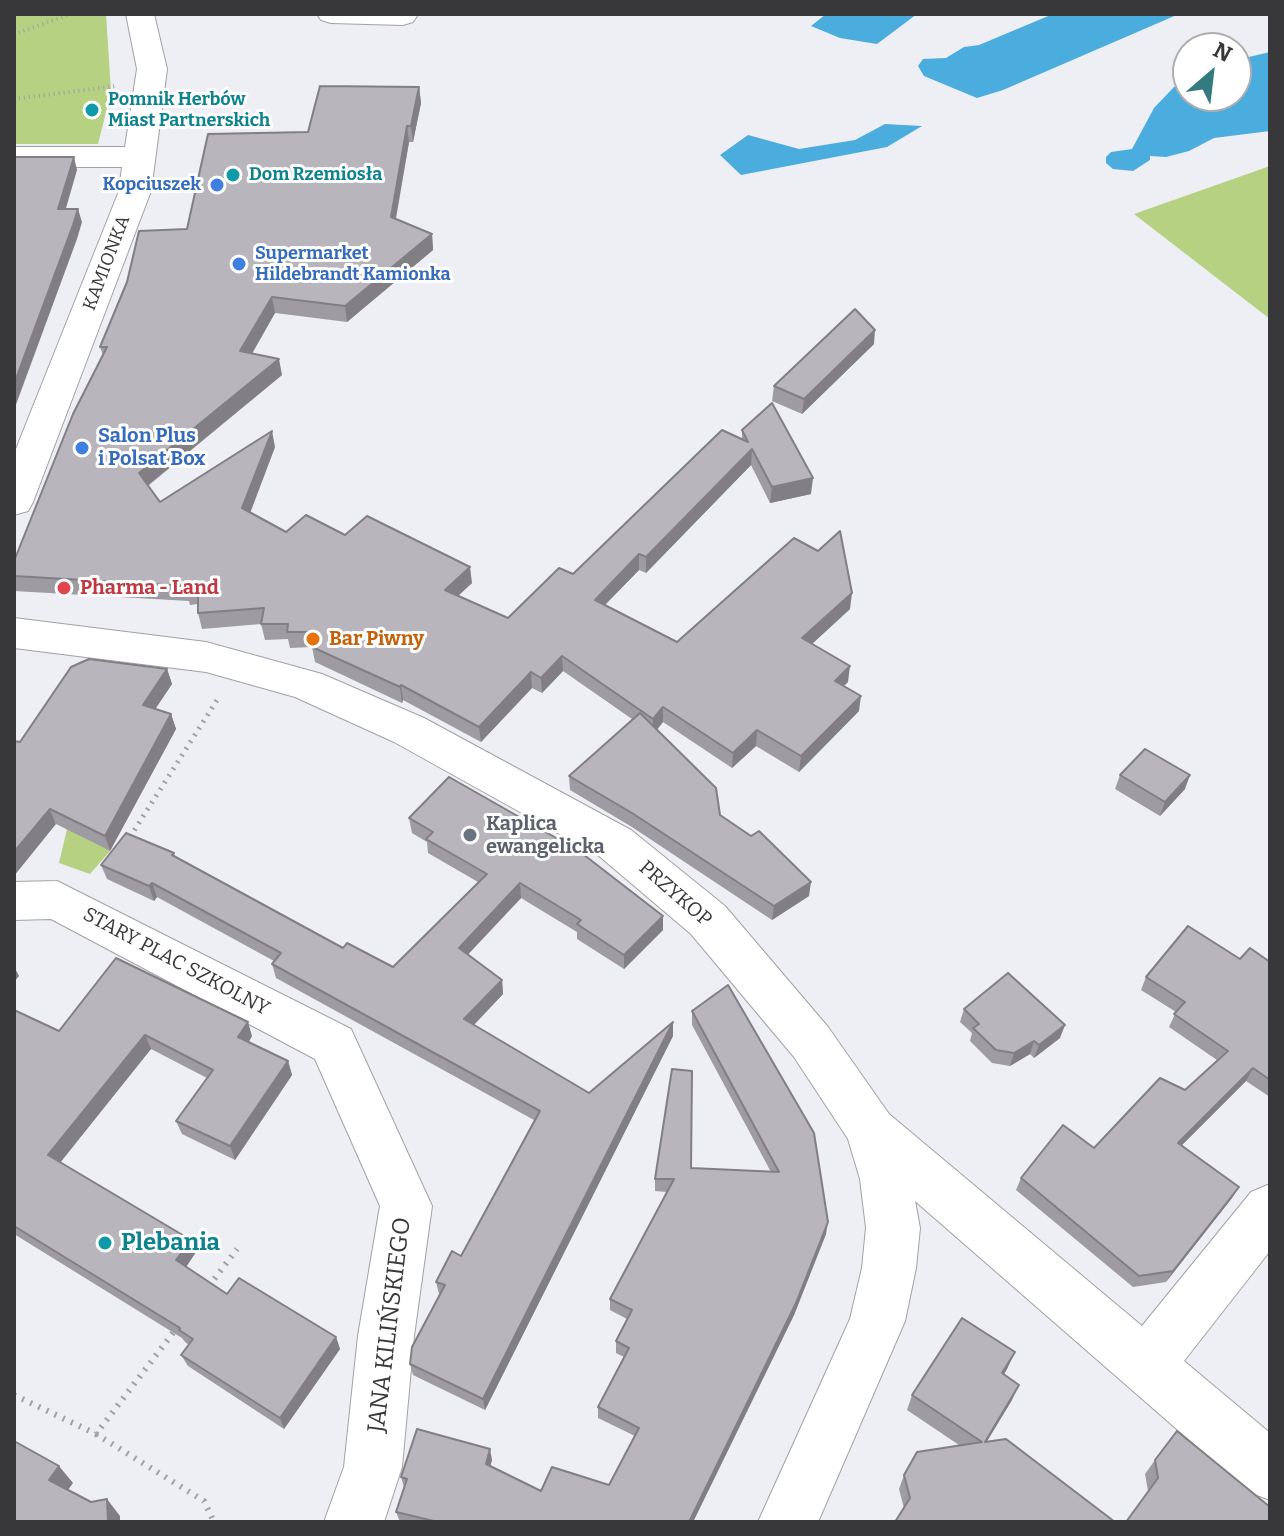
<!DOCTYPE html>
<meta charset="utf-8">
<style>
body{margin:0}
#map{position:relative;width:1284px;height:1536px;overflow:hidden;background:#eeeef5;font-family:Bitter,serif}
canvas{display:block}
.frame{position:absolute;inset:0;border:16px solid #38383b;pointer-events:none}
.north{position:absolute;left:1172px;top:32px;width:80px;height:80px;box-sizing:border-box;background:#fff;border:2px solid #afafb1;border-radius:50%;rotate:28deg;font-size:22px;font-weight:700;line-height:32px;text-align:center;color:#38383b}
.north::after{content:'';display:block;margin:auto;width:28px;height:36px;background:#337b81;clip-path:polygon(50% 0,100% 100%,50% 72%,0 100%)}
</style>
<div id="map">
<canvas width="1284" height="1536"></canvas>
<div class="frame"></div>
<div class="north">N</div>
</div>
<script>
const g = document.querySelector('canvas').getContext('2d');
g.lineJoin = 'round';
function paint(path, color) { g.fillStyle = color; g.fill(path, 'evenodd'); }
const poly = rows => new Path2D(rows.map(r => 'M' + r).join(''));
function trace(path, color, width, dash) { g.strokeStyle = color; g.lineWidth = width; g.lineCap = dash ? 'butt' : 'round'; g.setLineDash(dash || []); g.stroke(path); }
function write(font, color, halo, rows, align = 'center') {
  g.font = font + ' Bitter,serif'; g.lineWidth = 6; g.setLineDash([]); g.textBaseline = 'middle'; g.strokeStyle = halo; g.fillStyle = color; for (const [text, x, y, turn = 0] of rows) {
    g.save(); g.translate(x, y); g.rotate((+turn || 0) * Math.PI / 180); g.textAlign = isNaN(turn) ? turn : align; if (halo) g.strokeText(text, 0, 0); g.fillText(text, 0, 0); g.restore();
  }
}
const green = poly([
 [14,14,106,14,111,92,98,144,14,144],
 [1270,166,1270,319,1134,214],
 [67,829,110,851,90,874,59,863]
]);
const water = poly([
 [826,14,917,14,877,44,840,38,811,26],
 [1053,14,1179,14,1003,90,977,98,924,76,918,66,923,59,946,58,964,47,979,45],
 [1270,52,1270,131,1214,138,1189,151,1166,157,1150,156,1150,160,1133,171,1113,169,1106,163,1106,157,1111,152,1132,149,1154,108,1174,87,1188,80,1188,96,1236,96,1236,60],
 [885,124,922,126,887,147,741,175,720,155,748,135,799,149,855,140]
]);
const pathFar2 = poly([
 [14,34,71,14],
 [14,99,116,86]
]);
const pathFar1 = poly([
 [130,837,219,697]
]);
const path = poly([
 [209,1286,237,1249],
 [14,1395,96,1434,176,1329],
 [96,1434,204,1501,214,1522]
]);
const minor = poly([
 [126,14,154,14,167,69,151,191,33,502,28,511,14,515,14,454,119,191,122,167,14,167,14,147,125,147,137,69,126,14],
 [317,14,416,14,417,16,413,22,403,25,331,23,321,20,317,14],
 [14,618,206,642,322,674,424,718,631,830,725,906,828,1027,889,1114,1142,1326,1251,1192,1270,1184,1270,1251,1184,1361,1270,1433,1270,1500,1249,1492,915,1201,920,1228,916,1268,905,1321,818,1522,758,1522,850,1319,862,1268,866,1228,860,1179,848,1139,794,1057,691,934,599,856,394,742,295,697,206,672,14,648,14,618],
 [57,881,351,1029,432,1206,414,1336,402,1467,384,1522,324,1522,344,1467,358,1336,380,1206,315,1059,51,919,14,920,14,882,57,881]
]);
const wall = poly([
 [419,87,421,103,413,142,409,142,396,219,432,234,433,250,347,322,275,313,252,354,282,375,148,486,160,502,275,447,250,512,286,532,345,535,472,583,458,596,508,618,573,574,742,439,742,430,811,494,770,503,751,465,646,573,639,570,605,605,677,642,850,609,812,644,848,682,844,686,859,711,799,772,756,746,732,768,663,722,657,730,720,815,809,896,772,920,632,827,570,790,569,776,632,719,563,671,542,693,532,688,481,742,403,700,402,703,315,662,312,647,290,648,288,639,265,640,261,624,202,629,198,613,198,604,190,605,189,601,14,591,14,561,103,355,100,347,187,229,308,132],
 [874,344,802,414,772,401,774,386],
 [167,669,172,684,155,709,171,714,176,729,110,851,56,824,20,742],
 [1120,775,1185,789,1160,816,1115,789],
 [409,818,663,916,663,930,624,969,577,939,577,932,521,898,468,954,502,980,503,994,474,1025,589,1093,673,1036,485,1410,413,1375,410,1364,440,1294,439,1294,436,1282,461,1256,534,1120,276,978,272,964,274,961,157,897,154,901,107,879,101,865,174,853,175,857,343,948,393,967,478,882,428,853,427,842,412,833],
 [1240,959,1270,962,1270,1097,1246,1081,1182,1145,1239,1187,1232,1198,1166,1282,1133,1287,1016,1190,1021,1178,1094,1148,1185,1090,1217,1060,1169,1027,1176,1012,1141,990,1146,977],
 [964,1009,1060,1038,1034,1058,1030,1054,1010,1066,992,1063,970,1041,972,1033,960,1022],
 [14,1010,59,1031,252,1036,249,1042,288,1061,292,1075,235,1160,182,1134,176,1121,207,1078,151,1049,60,1162,196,1252,186,1267,227,1294,336,1337,340,1349,284,1429,188,1366,181,1355,189,1345,185,1342,182,1338,14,1234],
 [692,1011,826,1234,794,1315,693,1522,400,1522,396,1512,404,1487,401,1477,492,1460,490,1466,541,1491,609,1485,635,1436,598,1418,598,1407,624,1357,616,1353,616,1341,627,1319,610,1310,610,1299,667,1192,655,1191,655,1179,691,1168,771,1172,692,1025],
 [1008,1367,1004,1375,1012,1400,987,1441,904,1508,899,1489,904,1475,959,1445,907,1410,912,1395],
 [1155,1460,1270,1507,1148,1491,1145,1474]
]);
const shadedWall = poly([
 [419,87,421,103,413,142,411,126],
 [407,126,409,142,393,233,391,217],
 [74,157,77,170,62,222,58,209],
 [78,209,82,222,77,239,14,410,14,384],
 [432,234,433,250,347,322,345,306],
 [272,297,275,313,244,367,240,351],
 [875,330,874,344,802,414,804,399],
 [279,359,282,375,143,489,139,473],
 [272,431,275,447,246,524,242,508],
 [752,449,751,465,646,573,646,557],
 [813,478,811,494,770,503,772,487],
 [639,554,639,570,595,615,595,600],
 [470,567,472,583,447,606,445,590],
 [852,593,850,609,801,654,802,638],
 [562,656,563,671,542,693,541,678],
 [850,666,848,682,833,696,835,681],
 [167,669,172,684,148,720,143,705],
 [531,672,532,688,481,742,479,727],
 [401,685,403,700,402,703,400,687],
 [861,696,859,711,799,772,801,756],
 [663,707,663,722,653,734,653,719],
 [171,714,176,729,110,851,105,836],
 [757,730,756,746,732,768,733,753],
 [1190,775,1185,789,1160,816,1165,802],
 [50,809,56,824,14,876,14,852],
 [811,882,809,896,772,920,774,906],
 [152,883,157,897,154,901,149,886],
 [520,883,521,898,461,962,459,948],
 [663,916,663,930,624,969,624,955],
 [14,966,19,976,14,982],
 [502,980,503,994,466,1033,464,1019],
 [248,1022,252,1036,243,1050,238,1037],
 [673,1022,673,1036,485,1410,483,1399],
 [1065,1025,1060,1038,1034,1058,1039,1045],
 [145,1035,151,1049,56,1168,48,1155],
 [1034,1041,1030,1054,1010,1066,1014,1053],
 [288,1061,292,1075,235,1160,230,1146],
 [1253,1068,1246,1081,1172,1155,1178,1143],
 [1239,1187,1232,1198,1166,1282,1173,1271],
 [828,1222,826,1234,794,1315,693,1522,689,1522],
 [191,1240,196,1252,182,1273,176,1260],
 [336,1337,340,1349,284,1429,280,1418],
 [1015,1352,1008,1367,995,1389,1002,1373],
 [1019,1385,1012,1400,978,1456,985,1442],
 [490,1449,492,1460,488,1474,486,1464],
 [59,1466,73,1483,63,1497,49,1480],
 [107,1499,120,1516,120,1522,108,1522]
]);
const building = poly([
 [320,86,419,87,411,126,407,126,391,217,432,234,345,306,272,297,240,351,279,359,139,473,160,502,272,431,242,508,286,532,306,515,345,535,367,516,470,567,445,590,508,618,559,568,573,574,722,430,748,442,742,430,772,403,813,478,772,487,752,449,646,557,639,554,595,600,677,642,794,538,818,551,840,531,852,593,802,638,850,666,835,681,861,696,801,756,757,730,733,753,663,707,653,719,562,656,541,678,531,672,479,727,401,685,400,687,312,647,314,632,287,632,288,624,261,624,264,608,198,613,198,588,186,589,187,586,14,576,14,561,73,414,107,347,100,347,127,282,139,231,187,229,208,134,308,132,320,86],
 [14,157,74,157,58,209,78,209,73,225,14,384,14,157],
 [855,309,875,330,804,399,774,386,855,309],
 [89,659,167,669,143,705,171,714,105,836,50,809,14,852,14,741,20,742,71,667,89,659],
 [640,713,716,788,720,815,751,836,759,831,811,882,774,906,632,813,569,776,640,713],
 [1145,749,1190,775,1165,802,1120,775,1145,749],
 [449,777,579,851,663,916,624,955,577,924,581,920,520,883,459,948,502,980,464,1019,589,1093,673,1022,483,1399,410,1364,412,1347,445,1285,436,1282,452,1251,461,1256,540,1111,272,964,281,953,152,883,149,886,101,865,126,833,174,853,172,855,343,948,347,943,393,967,487,874,426,839,433,832,409,818,449,777],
 [1188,926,1240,959,1250,948,1270,962,1270,1080,1253,1068,1178,1143,1239,1187,1173,1271,1139,1276,1021,1178,1063,1125,1094,1148,1160,1078,1185,1090,1228,1051,1174,1014,1185,1002,1146,977,1188,926],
 [116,958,248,1022,238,1037,288,1061,230,1146,176,1121,213,1070,145,1035,48,1155,191,1240,176,1260,227,1294,239,1278,336,1337,280,1418,181,1355,193,1339,179,1330,180,1328,14,1226,14,1010,59,1031,116,958],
 [1008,973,1065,1025,1039,1045,1034,1041,1014,1053,996,1050,973,1028,979,1024,964,1009,1008,973],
 [728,985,814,1133,828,1222,796,1303,689,1522,438,1522,396,1512,407,1479,401,1477,417,1429,490,1449,486,1464,541,1491,552,1467,609,1485,639,1428,598,1407,629,1348,616,1341,632,1310,610,1299,674,1179,655,1179,672,1069,692,1071,691,1168,779,1172,692,1011,728,985],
 [962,1318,1015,1352,1002,1373,1019,1385,985,1442,1006,1439,1115,1522,895,1522,910,1498,904,1475,917,1452,982,1442,912,1395,962,1318],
 [1177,1431,1270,1507,1270,1522,1126,1522,1158,1478,1155,1460,1177,1431],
 [14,1441,59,1466,49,1480,91,1502,107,1499,108,1522,14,1522,14,1441]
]);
const markers = [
 [92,110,8,"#0f9aa8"],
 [233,175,8,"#0f9aa8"],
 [217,185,8,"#3f7fe0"],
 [239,264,8,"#3f7fe0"],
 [82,448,8,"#3f7fe0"],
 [64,588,8,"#e0444e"],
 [313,639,8,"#e8710a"],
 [470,835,8,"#6b7280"],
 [105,1243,8,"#0f9aa8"]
];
const farCulturenames = [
 ["Pomnik Herbów",108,100],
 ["Miast Partnerskich",108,121],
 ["Dom Rzemiosła",249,175]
];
const farShopnames = [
 ["Kopciuszek",201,185],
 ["Supermarket",255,254,"left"],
 ["Hildebrandt Kamionka",255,275,"left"]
];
const farStreetnames = [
 ["KAMIONKA",107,263,-69]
];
const shopNames = [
 ["Salon Plus",98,436],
 ["i Polsat Box",98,459]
];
const healthNames = [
 ["Pharma - Land",80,588]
];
const foodNames = [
 ["Bar Piwny",329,639]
];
const worshipNames = [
 ["Kaplica",486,824],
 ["ewangelicka",486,847]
];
const streetNames = [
 ["PRZYKOP",675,894,41],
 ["STARY PLAC SZKOLNY",176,962,28]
];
const nearCulturenames = [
 ["Plebania",121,1243]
];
const nearStreetnames = [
 ["JANA KILIŃSKIEGO",390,1325,-83]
];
paint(green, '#b5d181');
paint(water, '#4aadde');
trace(minor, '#a1a1a8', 2);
trace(pathFar2, '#a0a0a5', 4, [1, 4]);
trace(pathFar1, '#a0a0a5', 5, [2, 6]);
trace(path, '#a0a0a5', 6, [2, 7]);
paint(minor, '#fff');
paint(wall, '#9e9ca2');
paint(shadedWall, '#817f84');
paint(building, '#b8b5bc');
trace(building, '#817f84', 2);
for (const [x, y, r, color] of markers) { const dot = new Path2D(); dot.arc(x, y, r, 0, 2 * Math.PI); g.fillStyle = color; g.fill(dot); trace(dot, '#fff', 3); }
write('bold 18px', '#0d838f', '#fff', farCulturenames, 'left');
write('bold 18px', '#366cbe', '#fff', farShopnames, 'right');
write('18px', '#38383b', '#fff', farStreetnames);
write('bold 20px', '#366cbe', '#fff', shopNames, 'left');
write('bold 20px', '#be3a42', '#fff', healthNames, 'left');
write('bold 20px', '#c56008', '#fff', foodNames, 'left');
write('bold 20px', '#5b616d', '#fff', worshipNames, 'left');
write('20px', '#38383b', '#fff', streetNames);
write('bold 24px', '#0d838f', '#fff', nearCulturenames, 'left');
write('24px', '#38383b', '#fff', nearStreetnames);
</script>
